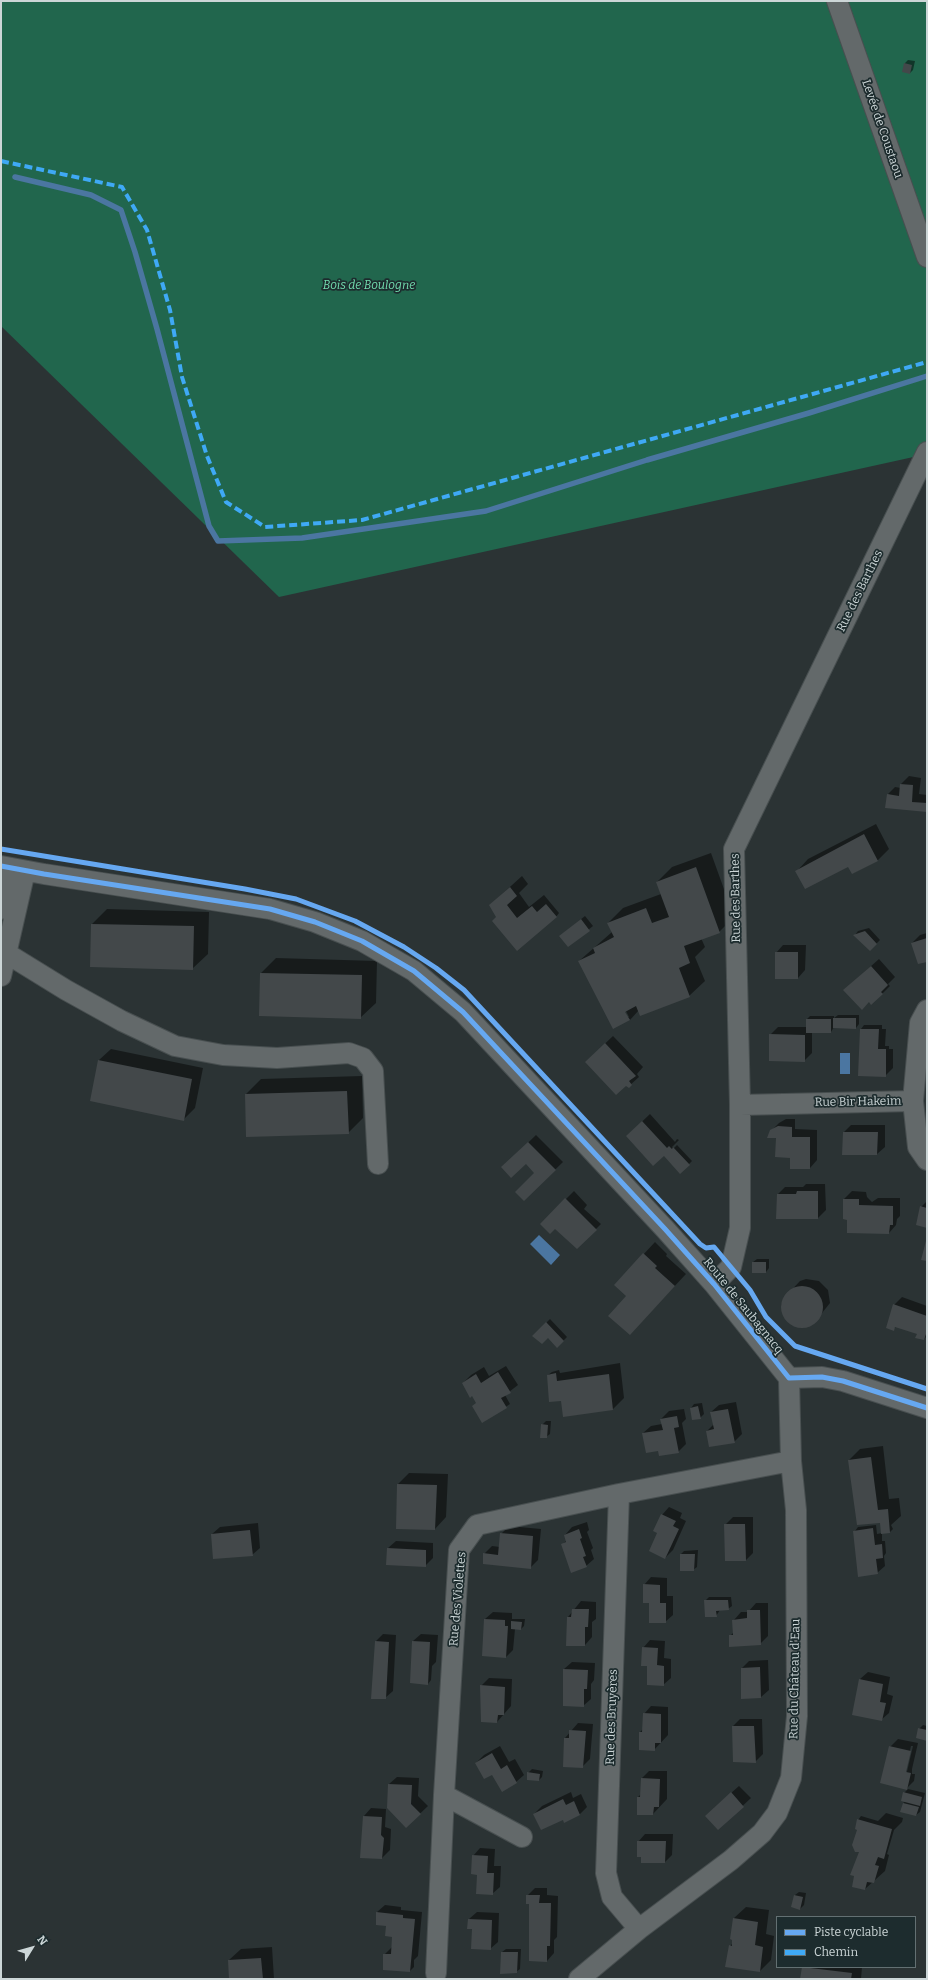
<!DOCTYPE html>
<meta charset="utf-8">
<style>
body{margin:0}
#map{position:relative;width:928px;height:1980px;overflow:hidden;background:#2b3334;font-family:Bitter,serif}
canvas{display:block}
.frame{position:absolute;inset:0;border:2px solid #ccd6d7;pointer-events:none}
.legend{position:absolute;left:776px;top:1916px;width:140px;height:52px;box-sizing:border-box;background:#1d2c2e;border:1px solid #637072;margin:0;padding:5px 7px;list-style:none;font-size:12px;color:#ccd6d7}
.legend li{display:flex;align-items:center;gap:8px;height:20px}
.legend b{width:20px;border:1px solid #637072}
.north{position:absolute;left:12px;top:1928px;width:40px;height:40px;-webkit-text-stroke:3px #1d2c2e;paint-order:stroke;rotate:53deg;font-size:11px;font-weight:700;line-height:16px;text-align:center;color:#ccd6d7}
.north::after{content:'';display:block;margin:auto;width:14px;height:18px;background:#ccd6d7;clip-path:polygon(50% 0,100% 100%,50% 72%,0 100%)}
</style>
<div id="map">
<canvas width="928" height="1980"></canvas>
<div class="frame"></div>
<ul class="legend">
<li><b style="height:5px;background:#66a8f1"></b>Piste cyclable</li>
<li><b style="height:5px;background:#3fa9f5"></b>Chemin</li>
</ul>
<div class="north">N</div>
</div>
<script>
const g = document.querySelector('canvas').getContext('2d');
g.lineJoin = 'round';
function paint(path, color) { g.fillStyle = color; g.fill(path, 'evenodd'); }
const poly = rows => new Path2D(rows.map(r => 'M' + r).join(''));
function trace(path, color, width, dash) { g.strokeStyle = color; g.lineWidth = width; g.lineCap = dash ? 'butt' : 'round'; g.setLineDash(dash || []); g.stroke(path); }
function write(font, color, halo, rows, align = 'center') {
  g.font = font + ' Bitter,serif'; g.lineWidth = 3.5; g.setLineDash([]); g.textBaseline = 'middle'; g.strokeStyle = halo; g.fillStyle = color; for (const [text, x, y, turn = 0] of rows) {
    g.save(); g.translate(x, y); g.rotate((+turn || 0) * Math.PI / 180); g.textAlign = isNaN(turn) ? turn : align; if (halo) g.strokeText(text, 0, 0); g.fillText(text, 0, 0); g.restore();
  }
}
const forest = poly([
 [1,1,927,1,927,454,279,597,1,326]
]);
const water = poly([
 [840,1053,850,1053,850,1074,840,1074],
 [539,1235,560,1255,551,1265,530,1244]
]);
const shadow = poly([
 [908,60,915,61,913,70,910,73,903,71,905,63],
 [909,776,921,778,919,794,927,795,927,811,888,794,895,787,901,788,901,784],
 [876,824,889,849,878,860,853,873,849,865,797,871,808,859],
 [711,853,734,917,719,932,701,938,705,947,695,957,705,981,689,996,639,1010,630,1020,579,961,612,932,608,923,623,908,661,894,657,882,672,867],
 [622,1007,624,1007,629,1017,627,1017],
 [522,876,528,884,519,893,529,907,544,895,559,913,556,917,493,921,497,917,490,905],
 [107,909,209,912,208,954,192,969,92,924],
 [585,916,593,926,568,946,560,936],
 [869,928,880,940,870,950,855,935,858,931],
 [927,933,927,961,912,943,920,935],
 [783,945,806,945,805,970,798,978,776,953],
 [276,958,377,961,376,1003,360,1018,261,973],
 [879,959,895,977,888,984,890,986,882,994,852,983],
 [838,1015,859,1015,859,1024,856,1028,834,1027,831,1032,812,1032,812,1053,804,1061,770,1035,778,1027,807,1027,807,1019,810,1016,834,1016,834,1018],
 [864,1025,882,1025,882,1029,886,1029,885,1046,889,1046,889,1049,893,1049,893,1068,885,1076,859,1075,861,1029],
 [613,1036,643,1067,637,1074,639,1077,629,1086,593,1055],
 [111,1049,203,1068,195,1108,183,1120,91,1100,99,1060],
 [362,1076,363,1118,348,1133,246,1094,261,1079],
 [650,1114,675,1142,677,1139,679,1140,672,1147,674,1148,677,1145,692,1161,680,1173,665,1156,627,1136],
 [786,1119,795,1119,795,1129,817,1130,817,1160,810,1168,791,1157,771,1131,779,1123],
 [851,1125,885,1125,885,1147,877,1154,844,1132],
 [536,1135,563,1162,524,1200,535,1173,526,1162,503,1167],
 [806,1184,825,1184,826,1210,818,1218,778,1194,785,1187,803,1187],
 [574,1191,587,1205,584,1209,601,1224,577,1248,555,1228,541,1224],
 [852,1191,866,1192,867,1197,872,1202,878,1198,900,1198,900,1216,897,1219,896,1225,889,1233,844,1218,844,1199],
 [927,1201,927,1226,921,1207],
 [655,1242,667,1254,666,1256,686,1274,641,1322,627,1296,615,1285],
 [757,1259,769,1259,769,1268,766,1272,753,1262],
 [806,1279,819,1281,828,1290,830,1303,814,1323,808,1326,795,1326,785,1318,781,1305,783,1299,800,1281],
 [902,1297,927,1306,927,1336,924,1339,918,1333,897,1326,893,1329,894,1305],
 [550,1319,567,1337,557,1347,548,1336,534,1335],
 [620,1363,624,1398,613,1409,564,1416,562,1400,548,1375,552,1372,559,1370,560,1373],
 [506,1366,518,1385,505,1395,510,1404,483,1422,477,1402,463,1383,471,1375,484,1367,489,1376],
 [736,1402,742,1434,734,1442,707,1431,714,1424,711,1412,719,1405],
 [702,1403,704,1414,700,1418,691,1408,694,1404],
 [684,1409,686,1419,682,1423,686,1444,678,1452,659,1450,643,1433,651,1426,662,1424,661,1419,669,1411],
 [546,1421,551,1421,550,1434,546,1437,542,1425],
 [883,1446,889,1499,899,1498,901,1516,891,1525,893,1529,890,1532,881,1522,849,1460,860,1449],
 [409,1473,448,1474,446,1517,435,1529,397,1528,398,1484],
 [669,1507,682,1513,680,1518,686,1521,673,1550,665,1558,659,1533,662,1515],
 [733,1517,753,1517,753,1553,746,1560,725,1525],
 [587,1522,589,1530,587,1532,593,1548,591,1550,594,1559,586,1566,562,1545,567,1540,565,1535,572,1527],
 [258,1523,260,1548,252,1555,212,1534,220,1527],
 [876,1525,877,1534,882,1533,882,1541,885,1541,886,1553,884,1556,885,1566,877,1573,855,1531,858,1527],
 [509,1526,541,1529,538,1560,530,1568,484,1554,492,1546,500,1547,501,1534],
 [396,1541,433,1543,433,1558,425,1566,388,1548],
 [698,1550,697,1567,693,1570,681,1554,684,1551],
 [651,1577,667,1578,667,1596,673,1596,673,1615,665,1622,650,1602,644,1585],
 [709,1597,731,1597,732,1606,728,1609,720,1610,716,1616,705,1601],
 [581,1601,596,1602,596,1619,592,1622,592,1637,585,1645,568,1617],
 [756,1603,768,1603,768,1636,760,1644,730,1636,734,1632,734,1620,741,1612,748,1612],
 [493,1612,512,1613,512,1619,525,1619,524,1626,521,1629,515,1629,513,1650,506,1657,485,1619],
 [383,1634,396,1635,393,1691,385,1698,376,1641],
 [421,1634,438,1635,436,1662,432,1666,431,1680,428,1684,413,1641],
 [650,1640,665,1641,664,1658,671,1659,671,1678,663,1685,648,1665,643,1648],
 [768,1660,769,1690,761,1697,742,1698,742,1668,749,1661],
 [572,1662,595,1663,594,1680,591,1684,591,1699,583,1706,564,1669],
 [868,1672,890,1677,887,1694,893,1696,889,1713,881,1720,860,1679],
 [489,1678,512,1679,511,1706,497,1722,481,1686],
 [651,1706,668,1707,668,1735,654,1750,640,1732,643,1729,644,1714],
 [740,1719,762,1719,763,1754,755,1762,733,1726],
 [578,1723,593,1724,590,1759,582,1767,565,1738],
 [923,1725,927,1726,927,1740,919,1729],
 [898,1739,918,1743,912,1769,912,1774,915,1774,914,1781,906,1789,890,1747],
 [911,1746,913,1746,905,1780,903,1780],
 [500,1746,509,1762,515,1759,524,1775,516,1782,492,1773,476,1763,484,1755],
 [532,1769,543,1771,542,1777,539,1780,528,1773],
 [649,1771,667,1771,667,1799,653,1814,638,1797,641,1794,642,1778],
 [397,1777,419,1778,418,1796,428,1806,406,1827,389,1784],
 [739,1786,751,1798,718,1829,714,1808],
 [908,1789,925,1793,920,1812,916,1815,903,1803,906,1801,904,1793],
 [571,1792,573,1798,581,1794,587,1807,580,1814,563,1819,534,1814,542,1806],
 [371,1808,386,1809,385,1827,391,1829,390,1850,382,1858,361,1857,364,1816],
 [886,1813,903,1818,902,1822,894,1830,887,1854,889,1855,885,1871,865,1889,858,1820,861,1816,878,1821],
 [645,1834,673,1834,672,1855,665,1862,638,1842],
 [480,1848,495,1849,494,1866,501,1866,500,1887,492,1894,478,1874,473,1856],
 [535,1888,547,1888,547,1895,558,1896,557,1937,554,1940,554,1953,547,1961,527,1896],
 [799,1892,806,1893,804,1905,800,1909,792,1907,795,1895],
 [385,1905,401,1907,401,1910,422,1912,418,1956,414,1960,414,1967,410,1971,384,1955,392,1947,393,1934,377,1912],
 [746,1907,769,1910,766,1934,774,1936,771,1960,760,1971,730,1946,733,1943,734,1918],
 [477,1912,499,1913,498,1942,490,1949,469,1919],
 [272,1947,274,1979,230,1979,229,1960,241,1949],
 [506,1949,521,1949,520,1969,516,1972,502,1952],
 [803,1967,862,1967,861,1979,801,1979]
]);
const stream = poly([
 [15,177,91,195,121,210,135,252,157,329,209,526,218,541,302,538,486,511,647,460,809,413,927,376]
]);
const building = poly([
 [904,63,912,65,910,74,902,72],
 [900,784,913,785,912,802,927,803,927,812,885,808,887,794,899,796],
 [864,834,878,861,852,874,848,867,805,889,795,871],
 [696,867,720,933,684,946,690,963,679,968,690,997,640,1016,636,1006,625,1012,630,1020,613,1029,578,961,595,953,593,948,614,937,607,923,646,908,652,923,669,917,656,882],
 [510,887,517,896,507,905,517,918,532,906,537,912,546,904,557,917,517,951,492,921,496,917,489,905],
 [581,919,590,931,568,947,559,936],
 [91,924,194,926,193,970,90,967],
 [865,931,877,944,870,951,853,935],
 [927,938,927,962,918,964,911,943],
 [775,952,798,952,798,979,775,979],
 [871,966,888,985,881,992,883,994,871,1005,869,1002,862,1010,843,990],
 [260,973,362,975,361,1019,259,1016],
 [833,1018,856,1018,856,1029,833,1028],
 [806,1019,831,1019,831,1033,806,1033],
 [860,1029,879,1029,878,1049,886,1049,886,1077,858,1076],
 [769,1034,805,1035,805,1062,769,1061],
 [605,1043,636,1076,629,1081,632,1085,629,1088,626,1086,616,1095,585,1062],
 [98,1060,192,1079,184,1121,90,1101],
 [347,1091,349,1134,246,1137,245,1094],
 [642,1121,667,1148,669,1146,672,1149,673,1147,690,1165,680,1174,664,1156,653,1166,626,1136],
 [778,1126,792,1127,792,1137,810,1137,810,1169,790,1169,790,1158,775,1157,776,1138,767,1138,770,1130],
 [843,1132,878,1132,877,1155,842,1155],
 [528,1142,556,1170,524,1201,515,1192,534,1173,526,1164,511,1178,501,1167],
 [797,1191,818,1191,818,1219,776,1219,777,1194,796,1194],
 [565,1198,597,1230,577,1249,555,1229,550,1234,540,1224],
 [843,1199,859,1199,859,1205,893,1206,893,1225,890,1225,889,1234,847,1233,847,1220,843,1219],
 [920,1206,927,1208,927,1228,916,1225],
 [927,1237,927,1261,921,1260],
 [643,1253,657,1266,655,1268,675,1286,630,1335,608,1316,626,1296,614,1285],
 [752,1262,766,1262,766,1273,752,1273],
 '781 1307a21 21 0 1 1 42 0a21 21 0 1 1-42 0Z',
 [893,1304,927,1316,927,1331,924,1340,915,1338,917,1334,895,1327,894,1331,886,1328],
 [546,1322,564,1341,557,1348,548,1338,542,1344,532,1336],
 [498,1372,511,1393,501,1398,507,1408,482,1423,472,1406,476,1403,472,1396,470,1398,462,1383,476,1374,481,1383],
 [556,1373,557,1381,609,1374,613,1410,563,1417,561,1401,549,1402,547,1375],
 [698,1406,701,1419,692,1420,690,1408],
 [728,1409,735,1443,709,1447,706,1431,714,1429,710,1412],
 [677,1416,679,1427,674,1428,679,1453,659,1456,658,1451,646,1453,642,1433,663,1430,660,1419],
 [541,1424,548,1425,547,1438,540,1438],
 [871,1457,878,1510,888,1509,890,1533,881,1534,880,1523,857,1525,848,1460],
 [397,1484,437,1485,435,1530,396,1529],
 [661,1514,676,1521,673,1526,679,1529,665,1559,649,1551,657,1533,653,1531],
 [724,1524,745,1524,746,1561,725,1561],
 [873,1528,875,1545,882,1544,883,1558,876,1559,878,1574,858,1577,853,1531],
 [579,1529,582,1538,580,1539,586,1556,583,1557,587,1567,571,1573,561,1544,566,1542,564,1535],
 [250,1530,253,1556,213,1559,211,1534],
 [500,1533,533,1536,531,1569,483,1564,483,1553,498,1555],
 [387,1548,426,1550,426,1567,386,1565],
 [680,1554,695,1554,694,1571,680,1571],
 [643,1584,660,1585,660,1603,666,1603,666,1623,649,1623,649,1603,643,1603],
 [704,1600,728,1600,729,1610,716,1611,717,1617,705,1617],
 [572,1609,589,1609,588,1627,585,1627,585,1646,566,1646,567,1617,571,1617],
 [747,1610,760,1610,761,1645,729,1647,729,1635,733,1635,732,1620,747,1618],
 [484,1619,505,1620,505,1626,508,1626,506,1658,482,1656],
 [511,1621,522,1622,521,1630,511,1629],
 [375,1641,389,1642,386,1699,371,1699],
 [412,1641,430,1642,428,1685,410,1683],
 [642,1647,658,1648,657,1665,664,1666,664,1686,647,1685,647,1666,641,1666],
 [760,1667,761,1698,741,1699,741,1668],
 [563,1669,588,1670,587,1689,584,1689,584,1707,563,1706],
 [859,1679,883,1684,880,1702,886,1703,882,1721,852,1715],
 [480,1685,505,1687,504,1715,498,1715,497,1723,481,1722],
 [643,1713,661,1714,661,1743,655,1743,655,1751,639,1750,639,1732,642,1732],
 [732,1726,754,1726,756,1763,733,1762],
 [918,1728,927,1730,927,1741,916,1738],
 [569,1730,586,1731,583,1768,563,1767,564,1738,569,1738],
 [889,1746,911,1751,906,1772,911,1773,907,1790,880,1783],
 [492,1753,501,1769,507,1765,517,1783,502,1792,492,1775,484,1779,475,1763],
 [527,1772,540,1774,539,1781,527,1780],
 [641,1778,660,1779,659,1807,654,1807,653,1815,637,1815,637,1797,640,1797],
 [388,1784,412,1785,411,1804,421,1814,406,1828,387,1808],
 [731,1792,744,1807,718,1830,705,1816],
 [903,1792,922,1797,920,1806,901,1801],
 [563,1799,566,1805,574,1801,580,1815,564,1823,563,1820,541,1830,533,1814],
 [903,1803,919,1807,916,1816,900,1812],
 [363,1816,382,1817,381,1835,384,1838,382,1859,360,1858],
 [857,1819,892,1829,884,1859,878,1857,875,1865,879,1866,874,1883,867,1882,865,1890,852,1887,854,1876,850,1875,859,1852,855,1852,852,1845,857,1830,855,1829],
 [637,1841,666,1841,665,1863,641,1863,641,1857,637,1857],
 [472,1855,488,1856,487,1873,494,1873,493,1895,476,1894,477,1875,471,1874],
 [526,1895,540,1895,539,1903,551,1903,550,1946,547,1946,547,1962,529,1961,529,1904,526,1904],
 [794,1895,803,1897,800,1910,791,1907],
 [376,1912,403,1915,403,1918,415,1919,410,1972,383,1970,383,1954,391,1954,392,1937,385,1936,386,1926,376,1925],
 [733,1918,758,1922,755,1945,763,1947,760,1972,725,1967,729,1945,732,1946,732,1940,730,1939],
 [468,1919,492,1920,491,1950,471,1949,472,1929,467,1929],
 [501,1952,518,1952,517,1973,500,1974],
 [261,1958,263,1979,229,1979,228,1960],
 [802,1967,852,1973,851,1979,800,1979]
]);
const minor = poly([
 [837,1,927,257],
 [1,866,44,874,270,909,315,922,362,941,414,971,463,1012,665,1229,714,1284,789,1378,822,1377,843,1381,927,1408],
 [1,909,11,868],
 [6,953,66,990,122,1021,175,1046,223,1055,277,1058,349,1053,363,1058,373,1071,378,1164],
 [1,976,25,871],
 [927,1010,920,1023,913,1101,918,1147,927,1160],
 [740,1105,913,1101],
 [714,1284,731,1267,740,1228,740,1105,734,849,927,452],
 [619,1494,606,1873,612,1897,639,1929],
 [444,1795,522,1837],
 [436,1973,444,1795,459,1550,477,1525,619,1494,791,1461],
 [579,1979,639,1929,731,1860,762,1833,777,1813,791,1778,797,1716,796,1510,791,1461,789,1378]
]);
const quiet = poly([
 [1,161,122,187,147,230,170,310,182,377,207,456,226,502,265,527,362,520,927,362]
]);
const cycleway = poly([
 [1,849,245,889,296,899,355,921,404,947,436,968,464,990,700,1244,706,1248,714,1247,750,1290,766,1317,795,1346,927,1389],
 [1,866,44,874,270,909,315,922,362,941,414,971,463,1012,665,1229,714,1284,789,1378,822,1377,843,1381,927,1408]
]);
const streetNames = [
 ["Levée de Coustaou",882,129,71],
 ["Rue des Barthes",860,591,-64],
 ["Rue des Barthes",736,898,-91],
 ["Rue Bir Hakeim",858,1102,-1],
 ["Route de Saubagnacq",743,1306,51],
 ["Rue des Violettes",458,1599,-85],
 ["Rue du Château d'Eau",795,1679,-89],
 ["Rue des Bruyères",612,1717,-88]
];
const parkNames = [
 ["Bois de Boulogne",369,286]
];
paint(forest, '#21664d');
paint(water, '#4b76a1');
paint(shadow, '#0007');
trace(stream, '#4b76a1', 5.5);
paint(building, '#43484a');
trace(minor, '#484f50', 22);
trace(minor, '#63696a', 20);
trace(quiet, '#3fa9f5', 4, [8, 4]);
trace(cycleway, '#66a8f1', 5);
write('12px', '#ccd6d7', '#1d2c2e', streetNames);
write('italic 12px', '#71dbae', '#1d2c2e', parkNames);
</script>
